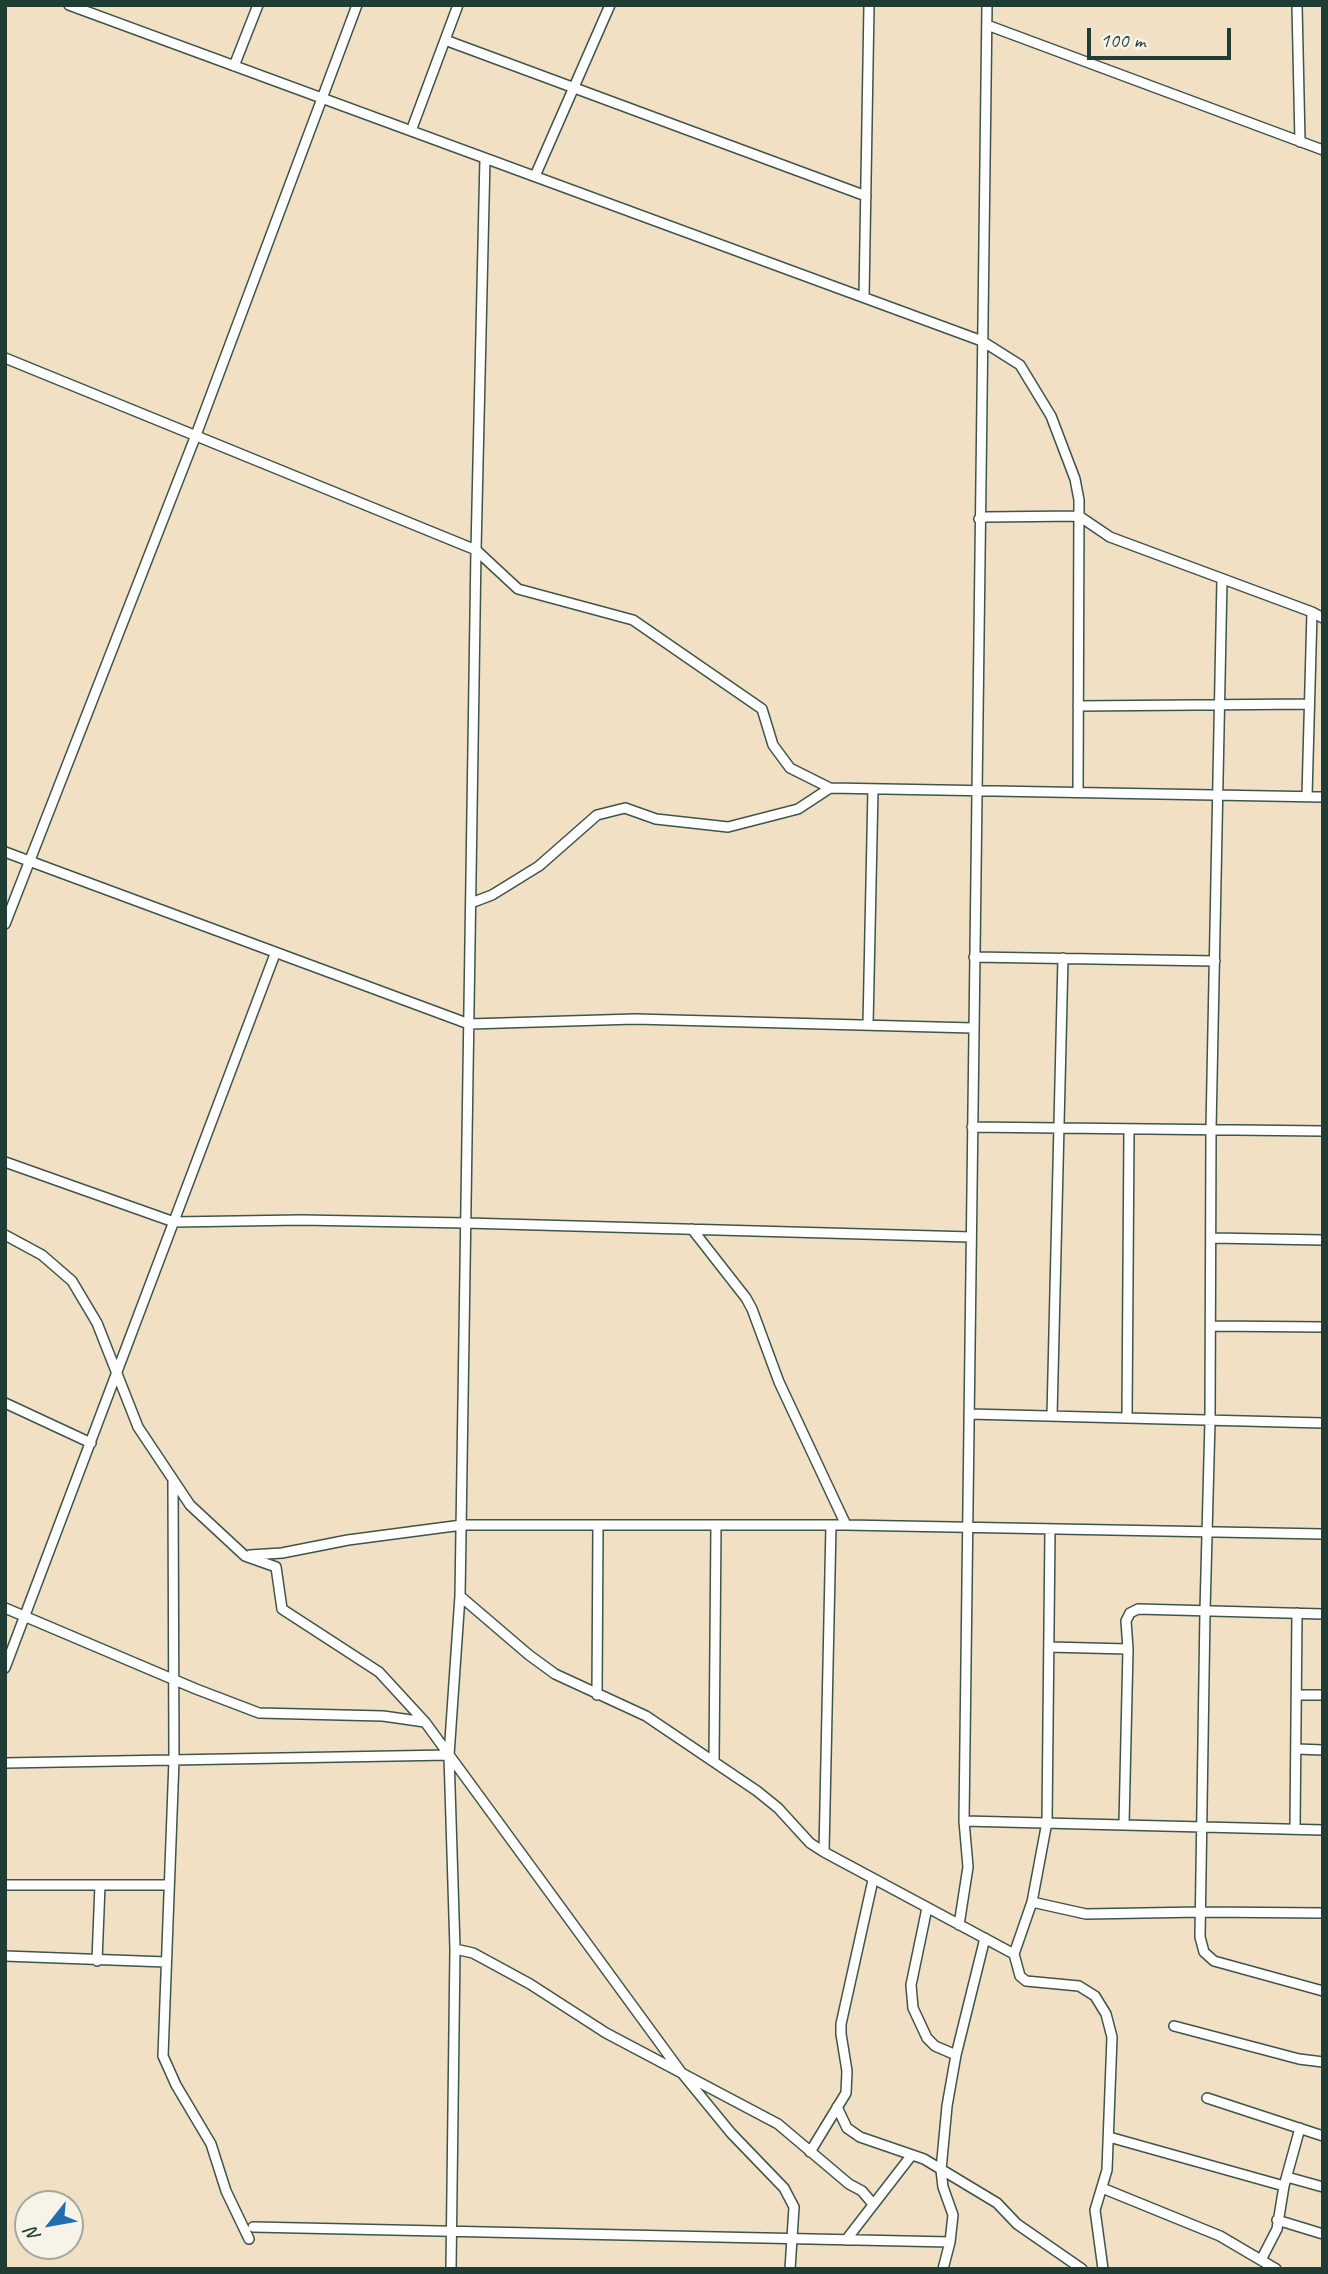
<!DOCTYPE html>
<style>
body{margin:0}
#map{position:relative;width:1328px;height:2274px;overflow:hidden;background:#f1e0c3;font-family:Caveat,sans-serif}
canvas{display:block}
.frame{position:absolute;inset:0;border:7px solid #1f3d34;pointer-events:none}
.north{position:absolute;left:14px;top:2190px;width:70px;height:70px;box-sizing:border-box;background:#f7f3e8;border:2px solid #a1aaa0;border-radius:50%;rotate:239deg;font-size:19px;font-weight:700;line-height:28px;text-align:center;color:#1f3d34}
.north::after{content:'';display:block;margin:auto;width:24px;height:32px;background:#1f6fb2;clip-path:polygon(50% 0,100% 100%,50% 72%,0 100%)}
.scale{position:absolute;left:1087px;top:28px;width:144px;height:32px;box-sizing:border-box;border:4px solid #1f3d34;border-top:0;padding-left:9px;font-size:21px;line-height:24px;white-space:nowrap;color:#1f3d34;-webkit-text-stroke:5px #f7f3e8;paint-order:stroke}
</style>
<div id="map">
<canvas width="1328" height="2274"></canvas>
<div class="frame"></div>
<div class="north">N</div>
<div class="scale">100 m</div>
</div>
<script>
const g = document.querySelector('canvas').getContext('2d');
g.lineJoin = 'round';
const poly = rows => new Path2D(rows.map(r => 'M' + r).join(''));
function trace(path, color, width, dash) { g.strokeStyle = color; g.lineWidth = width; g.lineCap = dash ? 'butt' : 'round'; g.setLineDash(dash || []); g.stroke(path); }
const minor = poly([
 [69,5,982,341,1020,365,1051,416,1075,479,1079,500,1078,792],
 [1297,5,1300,142],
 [987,25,1323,150],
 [445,40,866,196],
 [234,66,258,5],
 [411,131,458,5],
 [535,176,610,5],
 [864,297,869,5],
 [5,358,476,550,518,589,633,620,762,709,773,745,790,768,830,788,1323,797],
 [979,519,986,517,1079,516,1110,537,1312,612,1323,618],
 [1222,579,1211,1129,1210,1420,1205,1611,1200,1937,1204,1952,1214,1961,1323,1991],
 [1078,706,1309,704],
 [1307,796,1312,612],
 [5,852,469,1024,635,1019,973,1028],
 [471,903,492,895,539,866,597,815,625,808,656,819,728,827,798,809,830,788],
 [5,924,196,435,357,5],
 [974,957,1215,961],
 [868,1025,873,789],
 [972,1127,1323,1131],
 [5,1162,174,1222,301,1220,466,1223,971,1237],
 [692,1229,746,1298,752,1309,779,1382,846,1525],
 [5,1235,42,1255,72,1281,97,1323,138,1427,190,1505,245,1556,276,1567,282,1609,379,1672,425,1722,681,2072,731,2133,784,2188,794,2207,790,2269],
 [1212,1238,1323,1240],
 [1211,1326,1323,1327],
 [5,1403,91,1443],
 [969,1414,1323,1423],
 [1052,1416,1063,958],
 [1127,1418,1129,1129],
 [173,1482,174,1760,163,2056,176,2085,211,2144,226,2191,249,2239],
 [1050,1529,1047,1822,1032,1902,1014,1954,1020,1976,1026,1981,1079,1986,1095,1996,1106,2014,1112,2037,1107,2170,1095,2210,1103,2269],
 [250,1555,282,1553,348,1540,462,1525,846,1525,1323,1534],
 [460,1596,529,1655,555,1674,646,1716,757,1791,778,1808,810,1843,824,1852,1014,1954],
 [5,1608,196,1689,259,1713,383,1716,425,1722],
 [1049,1647,1128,1649],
 [5,1668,275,954],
 [597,1695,598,1525],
 [1297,1695,1323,1695],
 [1297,1749,1323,1750],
 [714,1762,716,1525],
 [5,1763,449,1755],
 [964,1821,1323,1830],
 [1124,1824,1128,1649,1126,1621,1130,1613,1138,1609,1323,1614],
 [1295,1828,1297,1613],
 [824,1852,831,1525],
 [5,1885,169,1885],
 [1032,1902,1086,1914,1201,1912,1323,1913],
 [927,1908,911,1985,913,2008,927,2038,935,2046,956,2055],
 [959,1925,968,1867,964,1821,987,5],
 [455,1949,473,1953,530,1984,606,2033,778,2124,849,2184,862,2191,873,2204],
 [5,1956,166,1962],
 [97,1961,100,1885],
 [1174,2026,1299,2059,1323,2062],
 [1207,2098,1323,2136],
 [837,2107,847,2128,860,2137,924,2159,997,2203,1017,2224,1082,2269],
 [1109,2137,1284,2186],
 [810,2152,846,2093,847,2071,841,2034,841,2024,873,1880],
 [1287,2177,1323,2187],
 [1102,2188,1220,2236,1276,2269],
 [1277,2220,1323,2234],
 [253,2227,950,2242],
 [846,2240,911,2156],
 [1261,2260,1277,2229,1284,2186,1300,2128],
 [451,2269,455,1949,449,1755,460,1596,476,550,485,158],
 [943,2269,950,2242,953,2215,943,2187,941,2170,947,2106,956,2055,985,1938]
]);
trace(minor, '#3e5549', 12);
trace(minor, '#fff', 9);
</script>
